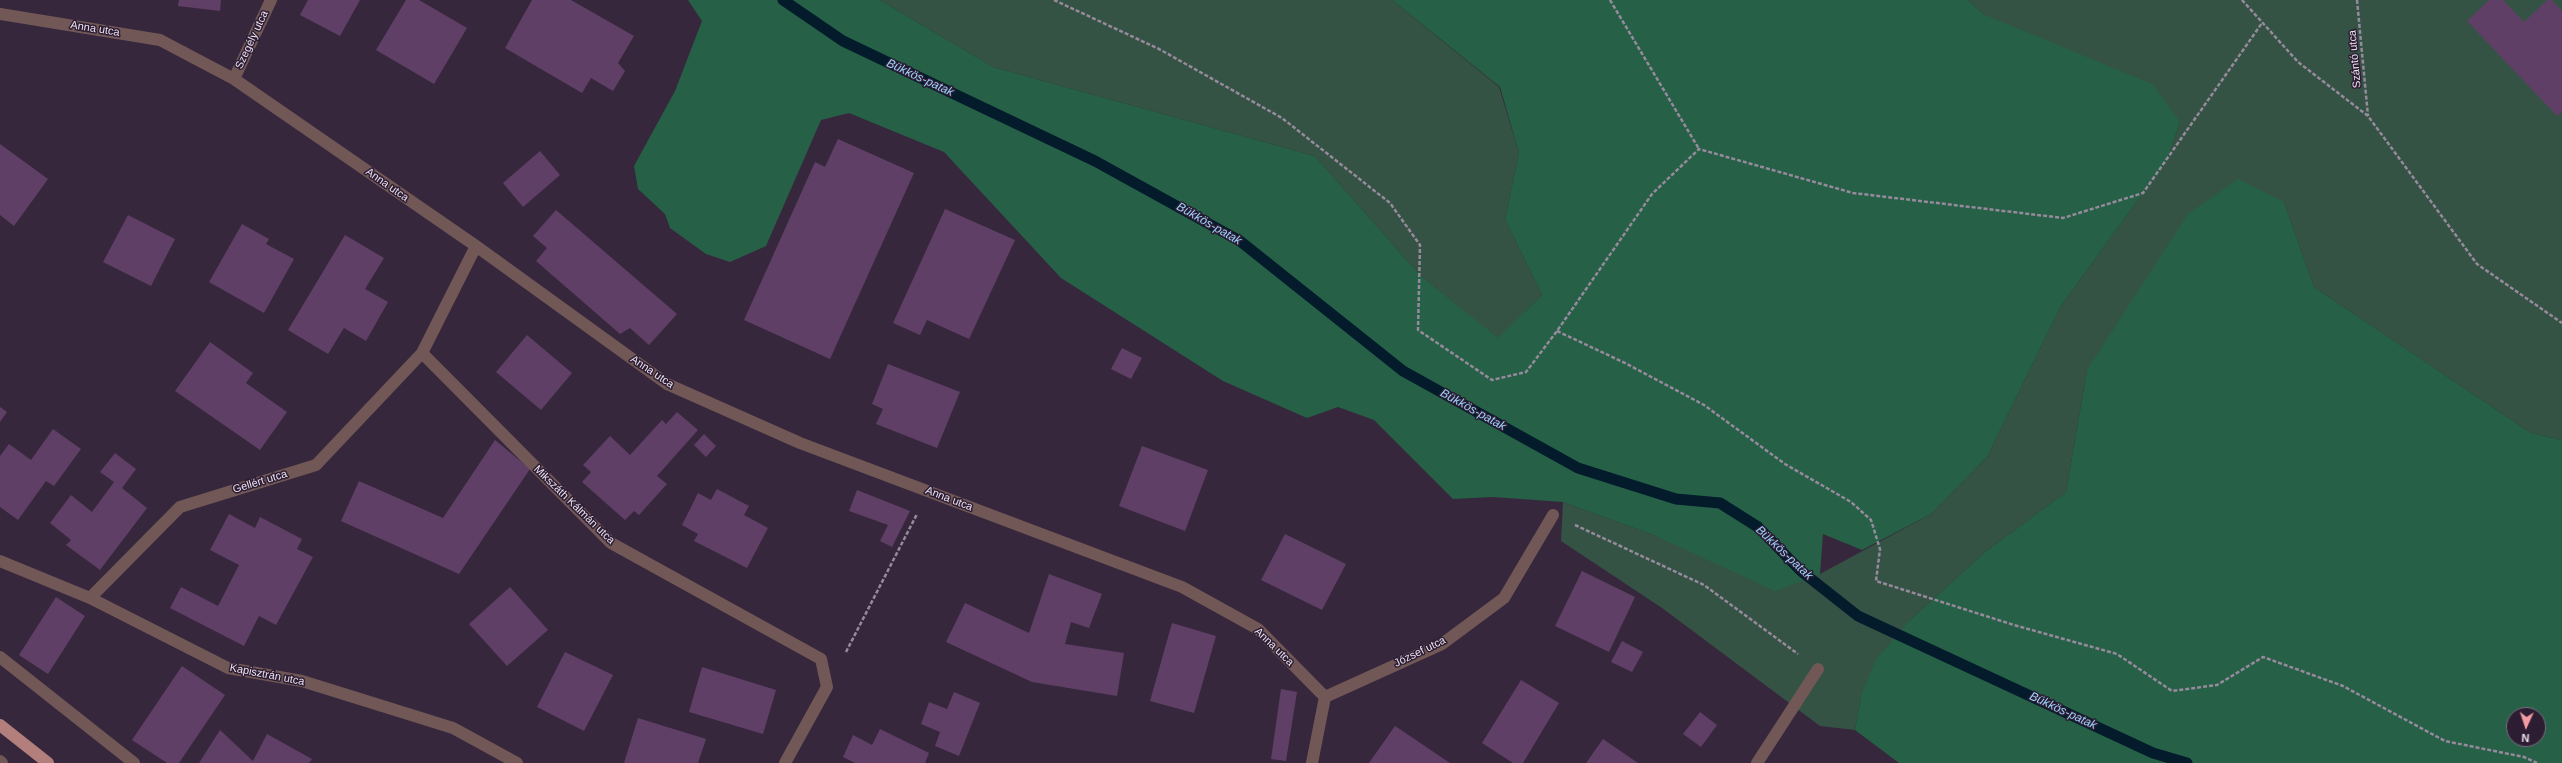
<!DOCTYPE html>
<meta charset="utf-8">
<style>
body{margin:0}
#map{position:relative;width:2562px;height:763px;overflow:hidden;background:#37273d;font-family:Helvetica,sans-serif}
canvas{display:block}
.north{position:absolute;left:2506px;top:707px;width:40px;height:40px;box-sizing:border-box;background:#2d1d33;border:1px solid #796b7f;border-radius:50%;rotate:183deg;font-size:11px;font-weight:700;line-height:16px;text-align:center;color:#ebe1f0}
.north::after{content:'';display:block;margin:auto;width:14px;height:18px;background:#f49aa3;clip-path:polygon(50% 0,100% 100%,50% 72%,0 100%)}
</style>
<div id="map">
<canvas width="2562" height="763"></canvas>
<div class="north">N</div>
</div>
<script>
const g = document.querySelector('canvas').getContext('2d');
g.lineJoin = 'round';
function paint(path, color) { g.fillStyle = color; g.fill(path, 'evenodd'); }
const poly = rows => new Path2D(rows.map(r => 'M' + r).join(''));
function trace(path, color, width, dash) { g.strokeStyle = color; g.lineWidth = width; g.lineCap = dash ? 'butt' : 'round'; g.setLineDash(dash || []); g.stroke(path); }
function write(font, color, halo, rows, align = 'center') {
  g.font = font + ' Helvetica,sans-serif'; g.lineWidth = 3; g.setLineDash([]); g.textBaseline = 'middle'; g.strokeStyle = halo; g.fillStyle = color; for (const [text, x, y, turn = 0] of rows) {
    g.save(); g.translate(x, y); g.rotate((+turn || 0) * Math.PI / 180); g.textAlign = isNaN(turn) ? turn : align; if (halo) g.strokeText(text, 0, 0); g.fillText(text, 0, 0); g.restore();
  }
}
const green = poly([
 [880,0,1392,0,1499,87,1519,153,1505,219,1542,295,1498,339,1420,275,1315,156,993,67],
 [1968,0,2562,0,2562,440,2531,433,2314,287,2284,202,2087,370,2066,492,1985,552,1910,620,1861,696,1855,730,1820,726,1662,608,1561,541,1563,502,1656,536,1820,574,1931,514,1987,457,2061,306,2167,160,2180,122,1983,14]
]);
const forest = poly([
 [688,0,880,0,993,67,1315,156,1420,275,1498,338,1542,295,1505,219,1519,153,1500,87,1392,0,1968,0,1983,14,2152,84,2180,122,2167,160,2061,306,1987,457,1931,514,1862,550,1823,534,1820,574,1775,591,1656,536,1563,502,1493,497,1453,499,1374,420,1338,407,1307,418,1223,381,1061,278,944,152,849,113,821,120,766,246,730,262,706,254,670,228,665,214,638,189,634,166,675,91,702,21],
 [2238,179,2284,202,2314,287,2531,433,2562,440,2562,763,1899,763,1855,730,1861,696,1875,661,1910,620,1985,552,2066,492,2087,370,2188,214],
 [2514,715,2538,715,2538,739,2514,739]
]);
const stream = poly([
 [783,0,843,41,1095,161,1240,241,1403,371,1578,468,1676,499,1720,503,1758,527,1801,571,1858,616,2153,753,2187,763]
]);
const building = poly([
 [179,0,221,0,220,11,178,6],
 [308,0,360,0,340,36,300,15],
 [406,0,419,0,467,28,434,84,376,50],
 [532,0,571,0,634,36,618,63,625,71,613,91,591,78,582,93,505,48],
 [2489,0,2503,0,2524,22,2547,0,2552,0,2562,11,2562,112,2557,116,2467,21],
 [838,139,914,173,830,359,744,320,815,162,825,167],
 [0,144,48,179,14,226,0,215],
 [540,151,560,175,523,207,503,183],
 [945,209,1015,240,969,339,927,320,920,335,893,323],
 [556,210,677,314,649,345,630,328,620,334,536,261,547,248,533,236],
 [128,215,175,239,151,286,103,262],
 [242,224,269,239,266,244,294,259,264,313,209,282],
 [345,235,384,258,365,289,388,302,366,341,344,328,328,354,288,330],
 [527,335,572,373,541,410,496,372],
 [210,342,253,373,246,383,287,412,260,450,175,391],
 [1122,348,1142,358,1131,379,1111,369],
 [888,364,960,392,937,448,876,424,883,409,872,404],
 [0,407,7,412,0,422],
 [677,412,698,430,657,476,667,484,639,515,634,511,625,520,582,482,591,472,583,465,610,436,630,455,662,420,666,424],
 [53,429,81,449,54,486,46,481,18,520,0,507,0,456,9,444,31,460],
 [704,434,716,446,706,457,694,445],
 [495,440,530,469,459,574,341,521,359,481,443,518],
 [1142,446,1208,470,1185,531,1119,506],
 [115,453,136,469,122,488,147,508,100,570,66,545,71,540,50,523,71,495,92,512,114,482,100,472],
 [717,489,749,506,744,515,768,528,747,568,694,541,698,534,682,525,698,493,711,500],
 [857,490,910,511,892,547,880,541,888,525,849,511],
 [229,514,255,528,260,517,302,539,297,549,313,557,276,625,259,616,244,646,170,608,181,587,218,606,239,565,210,550],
 [1285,534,1346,564,1322,610,1261,580],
 [1582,571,1635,597,1609,652,1555,626],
 [1049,574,1102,594,1089,628,1071,622,1065,644,1124,653,1117,696,1032,682,946,642,965,603,1029,633],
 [510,587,548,630,507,666,469,624],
 [56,597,85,616,48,674,19,655],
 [1172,623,1216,636,1194,713,1150,701],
 [1622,641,1643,652,1632,672,1611,662],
 [565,652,613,675,584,731,537,707],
 [182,666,225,695,179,763,167,763,132,740],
 [702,667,776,690,763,734,689,712],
 [1521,680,1559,703,1523,763,1513,763,1482,743],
 [1281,689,1297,692,1286,761,1271,759],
 [954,692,980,703,959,756,935,746,940,732,921,724,929,702,947,709],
 [1700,712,1717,725,1701,747,1683,734],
 [638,718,706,739,698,763,624,763],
 [1395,726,1450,763,1369,763],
 [880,729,929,753,925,763,855,763,843,757,853,735,872,745],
 [220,730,253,761,267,734,312,759,309,763,199,763],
 [1603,739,1638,763,1586,763]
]);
const path = poly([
 [1054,0,1159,49,1282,118,1390,203,1420,245,1418,330,1492,380,1526,372,1557,331,1652,194,1699,149,1853,193,2063,218,2143,193,2262,23],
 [1610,0,1699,149],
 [2242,0,2298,62,2368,116,2477,264,2562,323],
 [2357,0,2368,116],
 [1557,331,1625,363,1704,405,1785,464,1851,502,1871,520,1880,549,1876,581,2014,625,2117,654,2172,691,2217,685,2263,657,2343,686,2445,741,2524,757,2537,763],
 [1575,525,1704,585,1798,654],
 [846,652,917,514]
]);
const minor = poly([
 [0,14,160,40,234,79,476,246,667,384,800,443,1182,587,1258,629,1325,697],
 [234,79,271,0],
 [476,246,422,353,611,543,821,659,827,687,785,763],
 [0,561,90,598,228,668,302,681,453,728,517,763],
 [90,598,180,507,316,465,422,353],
 [0,657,134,763],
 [1325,697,1442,644,1504,598,1553,515],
 [0,761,2,763],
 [1312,763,1325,697],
 [1757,763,1818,669]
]);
const major = poly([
 [0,725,48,763]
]);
const streetNames = [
 ["Anna utca",95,29,9],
 ["Szegély utca",252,40,-65],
 ["Szántó utca",2355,59,-95],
 ["Anna utca",387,185,35],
 ["Anna utca",652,372,34],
 ["Gellért utca",260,482,-17],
 ["Anna utca",949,499,21],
 ["Mikszáth Kálmán utca",574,505,44],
 ["Anna utca",1274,647,44],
 ["József utca",1420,652,-26],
 ["Kapisztrán utca",267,675,11]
];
const waterNames = [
 ["Bükkös-patak",920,78,25],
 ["Bükkös-patak",1209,224,30],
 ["Bükkös-patak",1473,410,29],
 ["Bükkös-patak",1784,553,43],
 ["Bükkös-patak",2063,711,25]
];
paint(green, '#345344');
paint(forest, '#266047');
trace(stream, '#031b2b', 11);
paint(building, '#5f3f66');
trace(path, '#968a9c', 2.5, [4, 2]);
trace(minor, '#715856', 12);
trace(major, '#b27f7c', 12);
write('11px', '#ebe1f0', '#2d1d33', streetNames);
write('italic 12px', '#9ad3fe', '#2d1d33', waterNames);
</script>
